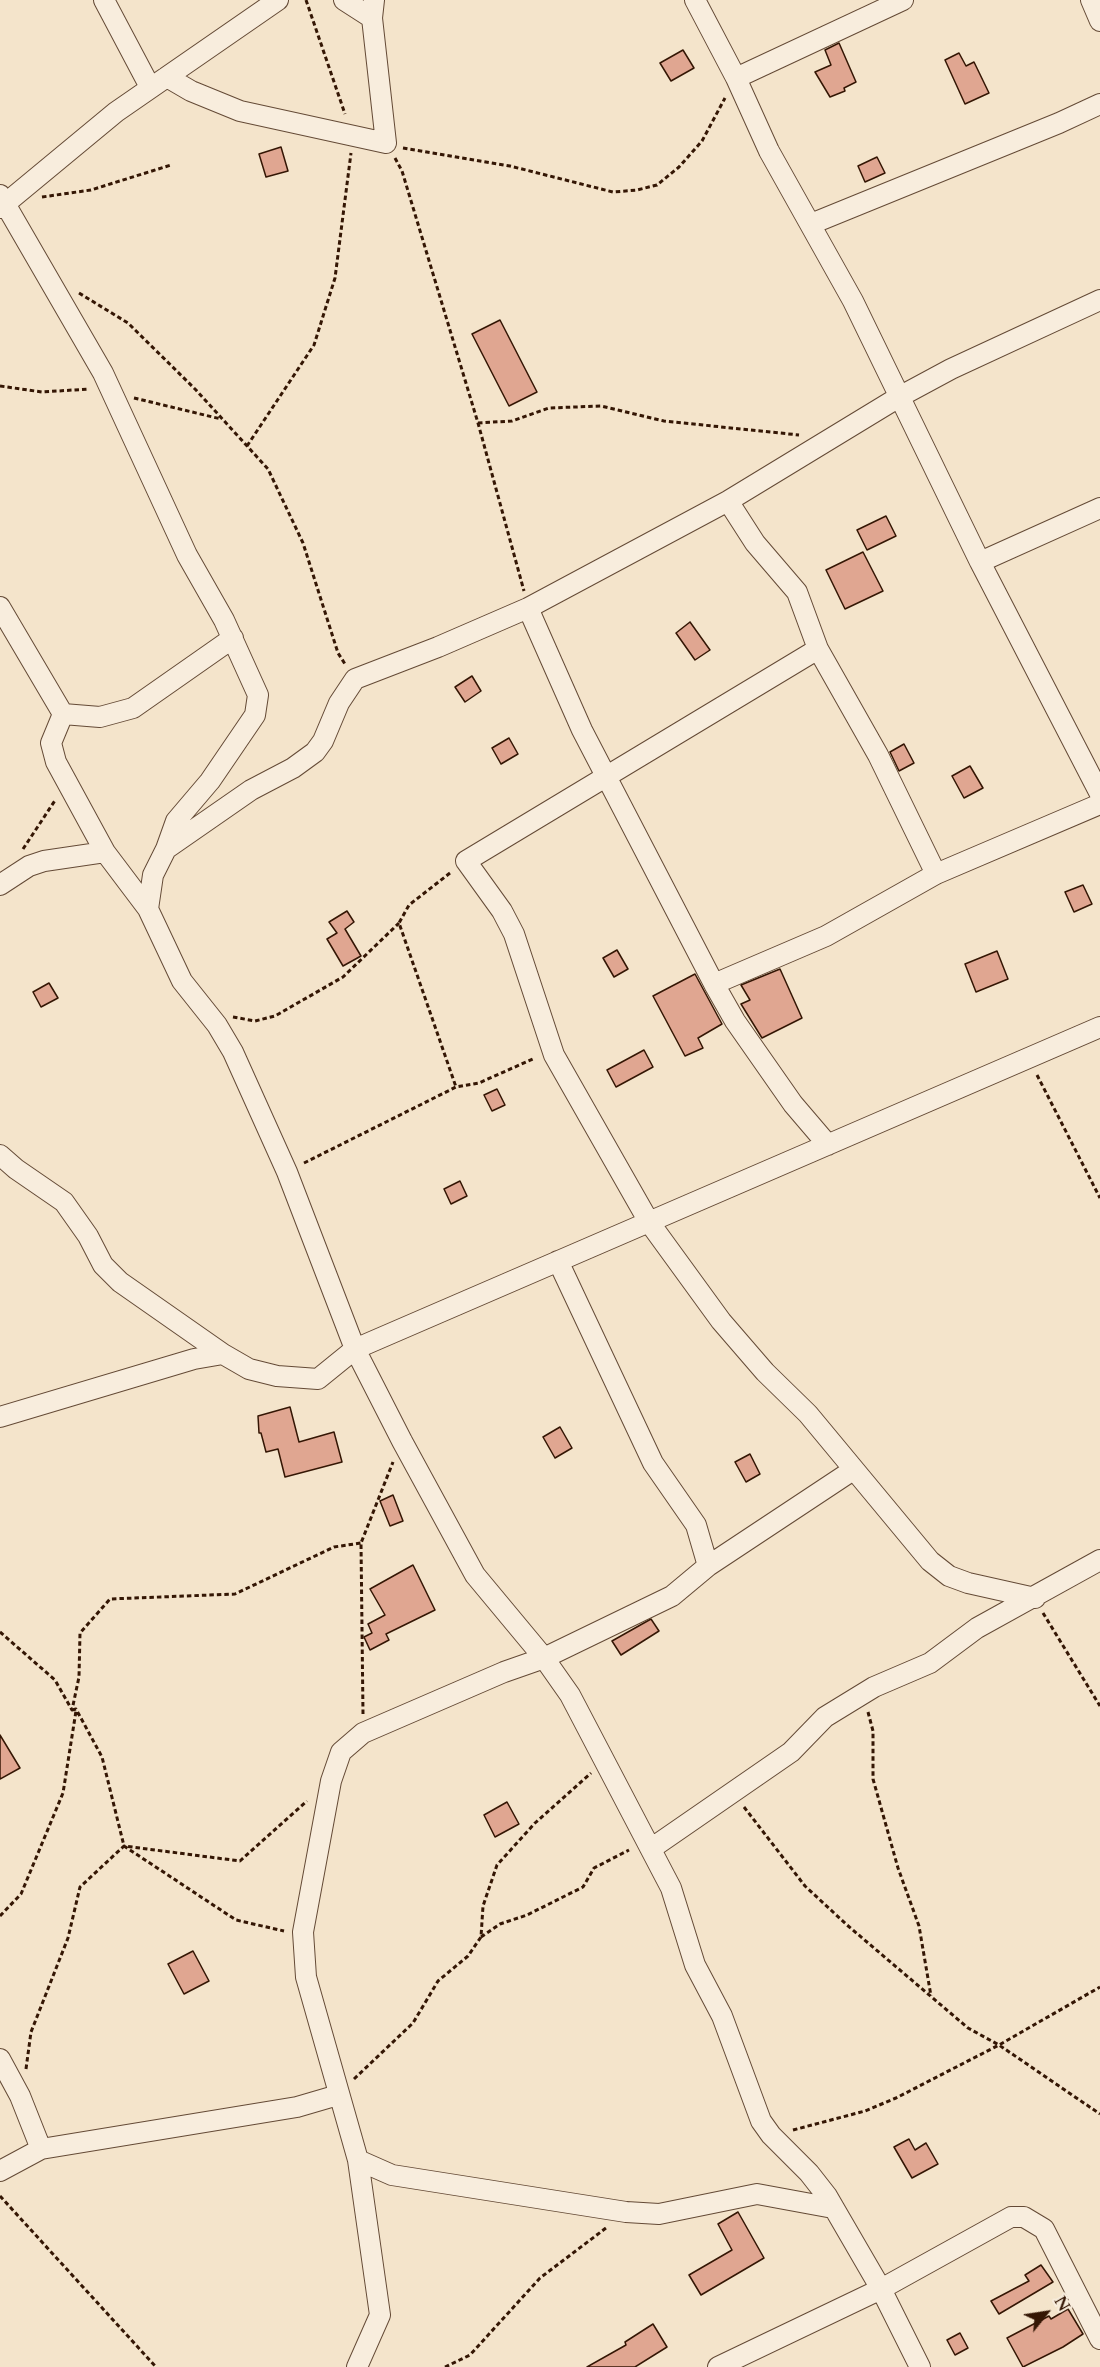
<!DOCTYPE html>
<style>
body{margin:0}
#map{position:relative;width:1100px;height:2367px;overflow:hidden;background:#f4e4cb;font-family:Cardo,serif}
canvas{display:block}
.north{position:absolute;left:1016px;top:2283px;width:60px;height:60px;-webkit-text-stroke:4px #f8eddd;paint-order:stroke;rotate:60deg;font-size:16px;font-weight:700;line-height:24px;text-align:center;color:#341604}
.north::after{content:'';display:block;margin:auto;width:21px;height:27px;background:#341604;clip-path:polygon(50% 0,100% 100%,50% 72%,0 100%)}
</style>
<div id="map">
<canvas width="1100" height="2367"></canvas>
<div class="north">N</div>
</div>
<script>
const g = document.querySelector('canvas').getContext('2d');
g.lineJoin = 'round';
function paint(path, color) { g.fillStyle = color; g.fill(path, 'evenodd'); }
const poly = rows => new Path2D(rows.map(r => 'M' + r).join(''));
function trace(path, color, width, dash) { g.strokeStyle = color; g.lineWidth = width; g.lineCap = dash ? 'butt' : 'round'; g.setLineDash(dash || []); g.stroke(path); }
const building = poly([
 [839,43,856,82,844,88,845,91,830,97,815,72,831,65,825,50,839,43],
 [683,50,694,68,671,81,660,63,683,50],
 [959,53,966,66,974,62,989,93,965,104,945,60,959,53],
 [281,147,288,171,266,177,259,154,281,147],
 [877,157,885,173,865,182,858,166,877,157],
 [500,320,537,392,509,406,472,334,500,320],
 [886,516,896,536,867,550,857,530,886,516],
 [863,552,883,591,845,609,826,570,863,552],
 [690,622,710,650,695,660,676,633,690,622],
 [472,676,481,691,465,702,455,687,472,676],
 [509,738,518,754,501,764,492,748,509,738],
 [904,744,914,763,899,771,890,752,904,744],
 [970,766,983,788,964,798,952,776,970,766],
 [1083,885,1092,904,1074,912,1065,892,1083,885],
 [347,911,354,922,345,929,361,956,343,966,327,939,337,933,329,922,347,911],
 [617,950,628,969,614,977,603,958,617,950],
 [997,951,1008,979,976,992,965,964,997,951],
 [780,969,802,1018,762,1038,741,1004,750,1000,741,985,780,969],
 [695,974,722,1024,698,1038,703,1048,685,1056,653,996,695,974],
 [49,983,58,998,41,1007,33,992,49,983],
 [644,1050,653,1067,616,1087,607,1070,644,1050],
 [497,1089,505,1105,492,1111,484,1095,497,1089],
 [460,1181,467,1196,451,1204,444,1189,460,1181],
 [290,1407,299,1442,334,1432,342,1462,285,1477,278,1449,266,1452,261,1433,259,1433,258,1416,290,1407],
 [560,1427,572,1448,555,1458,543,1437,560,1427],
 [750,1454,760,1474,746,1482,735,1462,750,1454],
 [393,1495,403,1521,390,1526,380,1501,393,1495],
 [413,1565,435,1610,386,1634,389,1640,370,1650,364,1637,372,1633,368,1624,385,1615,370,1589,413,1565],
 [651,1619,659,1631,621,1655,612,1641,651,1619],
 [0,1735,20,1768,0,1779,0,1735],
 [507,1802,519,1824,495,1837,484,1815,507,1802],
 [193,1951,209,1981,184,1994,168,1964,193,1951],
 [909,2139,915,2150,926,2143,938,2164,912,2178,894,2147,909,2139],
 [738,2212,764,2258,701,2295,689,2275,732,2250,718,2224,738,2212],
 [1041,2265,1053,2282,999,2314,991,2301,1029,2281,1025,2275,1041,2265],
 [1068,2309,1083,2334,1063,2347,1023,2367,1007,2338,1049,2316,1051,2319,1068,2309],
 [653,2324,667,2347,635,2367,587,2367,626,2345,625,2342,653,2324],
 [960,2333,968,2348,955,2355,947,2340,960,2333]
]);
const path = poly([
 [306,0,345,114],
 [403,148,510,166,613,192,637,190,657,185,679,167,702,141,725,98],
 [395,158,402,171,478,423,524,591],
 [42,197,91,190,171,165],
 [79,293,128,323,196,390,268,469,303,543,338,653,345,664],
 [0,386,42,392,89,389],
 [134,398,221,419],
 [478,423,512,421,549,408,601,406,664,421,799,435],
 [247,446,314,345,335,278,351,153],
 [23,849,56,799],
 [450,873,409,905,399,923,456,1087],
 [233,1017,255,1021,275,1016,343,977,399,923],
 [1037,1075,1100,1198],
 [304,1163,456,1087,479,1083,535,1058],
 [1043,1613,1100,1706],
 [0,1632,55,1680,72,1710,79,1677,80,1633,110,1599,235,1594,334,1547,361,1543],
 [72,1710,76,1709,102,1757,124,1846,236,1920,284,1931],
 [868,1712,873,1731,873,1779,898,1868,919,1926,931,1996],
 [363,1714,361,1543,393,1462],
 [744,1807,805,1886,847,1925,968,2028,999,2045,1100,2114],
 [0,1916,21,1894,63,1793,76,1711],
 [481,1937,500,1924,527,1915,583,1887,594,1868,629,1850],
 [26,2069,31,2032,68,1938,80,1887,124,1846,240,1861,307,1801],
 [354,2079,413,2023,438,1981,468,1956,481,1937,483,1906,497,1865,535,1823,591,1773],
 [793,2130,865,2111,896,2098,999,2045,1100,1987],
 [0,2196,156,2367],
 [445,2367,470,2355,540,2278,606,2228]
]);
const minor = poly([
 [104,0,150,87],
 [344,0,372,18],
 [695,0,736,78,769,151,853,301,980,562,1100,794],
 [1091,0,1100,21],
 [167,77,191,91,240,111,386,143,372,18,374,0],
 [736,78,903,0],
 [0,195,103,373,187,555,224,620,258,695,255,715,210,781,176,821,166,849],
 [0,208,116,112,278,0],
 [811,224,1059,123,1100,104],
 [728,501,755,543,797,592,818,649,878,755,936,874],
 [980,562,1100,508],
 [0,607,63,714,51,743,56,762,105,852,148,909,182,981,217,1025,233,1052,287,1172,355,1349,402,1441,475,1575,544,1658,570,1695,671,1888,695,1965,722,2016,761,2121,771,2135,809,2173,827,2196,881,2289,920,2367],
 [528,608,582,730,714,984,735,1021,793,1104,828,1145],
 [818,649,466,861,502,911,514,934,554,1055,649,1222,721,1321,765,1372,808,1414,930,1561,949,1576,968,1583,1035,1598],
 [63,714,100,717,133,708,233,638],
 [0,885,29,866,44,861,105,852],
 [148,909,153,875,166,849,251,790,293,768,315,752,323,741,339,703,355,679,438,647,528,608,728,501,899,397,951,369,1100,300],
 [714,984,826,936,936,874,1100,804],
 [0,1155,16,1169,64,1202,88,1236,103,1265,120,1282,223,1354],
 [558,1261,653,1463,696,1525,708,1566],
 [0,1417,194,1359,223,1354,249,1369,277,1376,318,1379,355,1349,1100,1027],
 [652,1848,791,1752,825,1717,874,1687,930,1663,977,1628,1100,1560],
 [0,2059,20,2096,41,2149],
 [358,2160,392,2175,626,2212,659,2214,757,2194,833,2208],
 [0,2171,41,2149,297,2107,338,2095],
 [357,2367,380,2315,358,2160,306,1977,303,1932,331,1781,341,1752,363,1733,504,1672,544,1658,672,1596,708,1566,853,1470],
 [718,2367,881,2289,1011,2217,1024,2217,1044,2229,1100,2339]
]);
paint(building, '#e0a691');
trace(building, '#341604', 1.5);
trace(minor, '#644a36', 22);
trace(path, '#341604', 3, [4.5, 3]);
trace(minor, '#f8eddd', 20);
</script>
